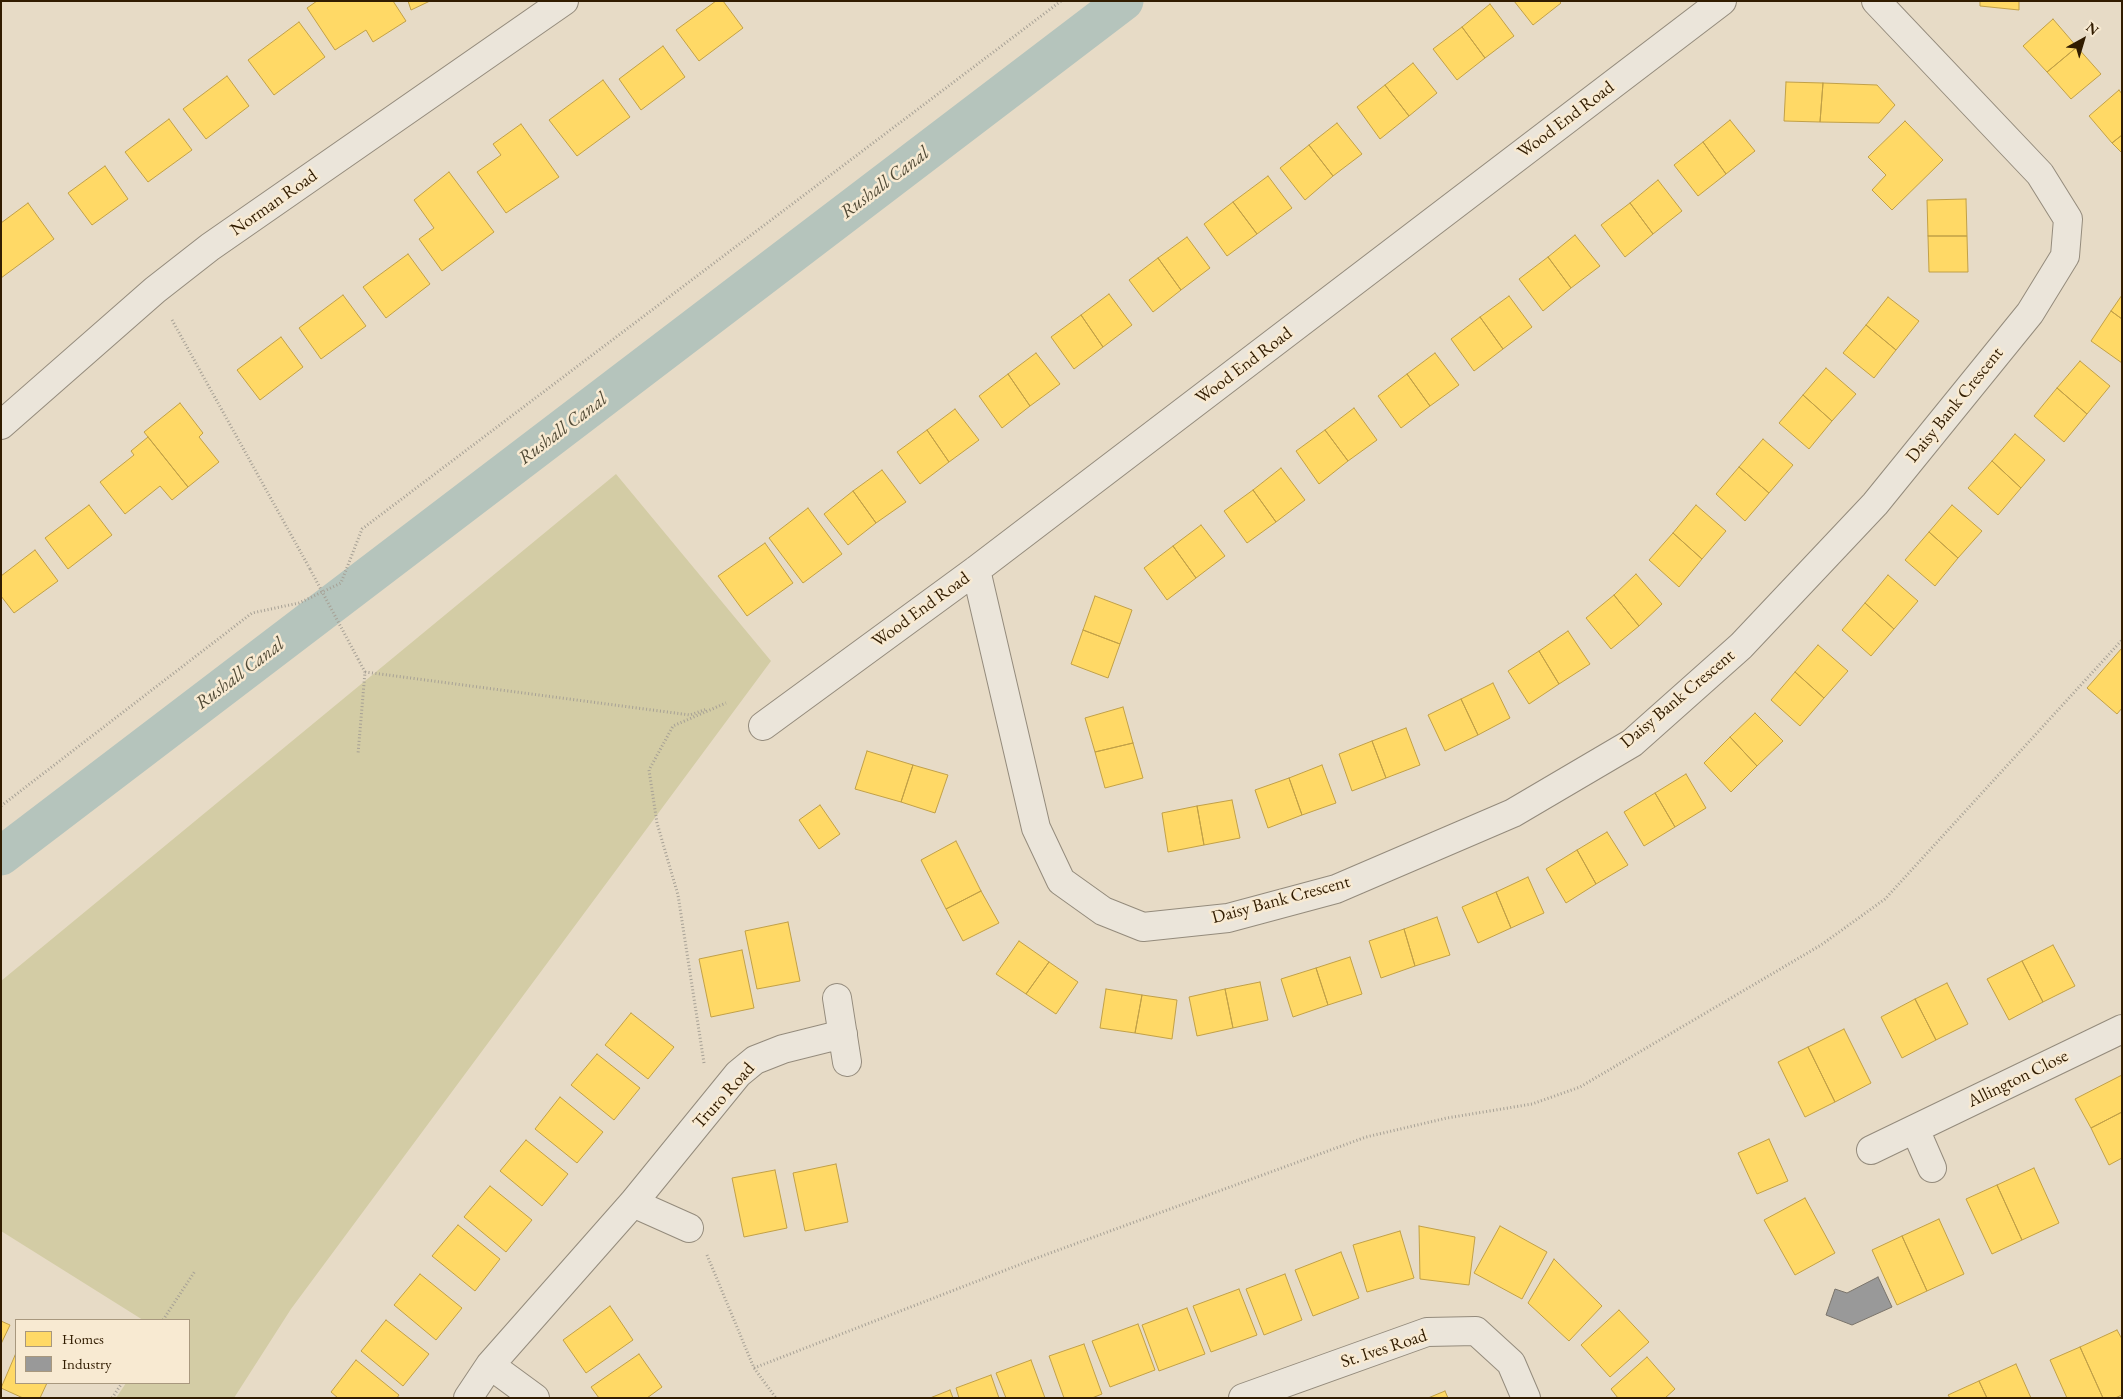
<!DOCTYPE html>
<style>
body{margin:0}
#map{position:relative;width:2123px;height:1399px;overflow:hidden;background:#e7dbc6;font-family:"EB Garamond",serif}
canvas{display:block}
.frame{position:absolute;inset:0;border:2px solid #311c00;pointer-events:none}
.legend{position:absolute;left:15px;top:1319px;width:175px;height:65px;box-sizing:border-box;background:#f8ead2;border:1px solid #a8987e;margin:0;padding:6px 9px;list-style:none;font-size:15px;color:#311c00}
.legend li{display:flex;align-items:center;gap:10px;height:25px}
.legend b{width:25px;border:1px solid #a8987e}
.north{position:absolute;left:2058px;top:15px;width:50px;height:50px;-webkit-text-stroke:4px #f8ead2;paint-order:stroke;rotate:39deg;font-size:14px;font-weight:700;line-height:20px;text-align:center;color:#311c00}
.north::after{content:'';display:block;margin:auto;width:18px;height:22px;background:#311c00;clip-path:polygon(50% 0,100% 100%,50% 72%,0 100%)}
</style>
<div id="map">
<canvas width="2123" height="1399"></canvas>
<div class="frame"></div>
<ul class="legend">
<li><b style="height:14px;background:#ffd966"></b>Homes</li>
<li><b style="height:14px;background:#999"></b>Industry</li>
</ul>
<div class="north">N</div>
</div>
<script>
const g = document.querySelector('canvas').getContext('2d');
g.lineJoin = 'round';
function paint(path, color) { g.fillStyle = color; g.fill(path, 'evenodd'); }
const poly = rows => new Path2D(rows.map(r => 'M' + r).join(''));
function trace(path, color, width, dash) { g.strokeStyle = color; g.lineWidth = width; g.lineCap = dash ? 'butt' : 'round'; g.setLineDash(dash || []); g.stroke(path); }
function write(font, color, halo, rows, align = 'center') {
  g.font = font + ' "EB Garamond",serif'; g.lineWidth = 5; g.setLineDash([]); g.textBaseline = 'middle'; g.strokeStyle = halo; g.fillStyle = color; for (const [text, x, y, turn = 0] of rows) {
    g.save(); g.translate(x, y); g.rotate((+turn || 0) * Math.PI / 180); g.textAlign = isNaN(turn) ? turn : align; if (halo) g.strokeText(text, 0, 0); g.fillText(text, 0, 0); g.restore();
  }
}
const green = poly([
 [616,474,771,661,291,1309,234,1398,116,1398,126,1383,189,1383,189,1320,143,1320,1,1231,1,981]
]);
const homes = poly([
 [317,1,393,1,406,21,373,42,366,30,335,50,307,8,317,1],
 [408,1,430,1,411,10,408,1],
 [716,1,723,1,743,28,699,61,676,30,716,1],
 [1514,1,1559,1,1561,3,1533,25,1514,1],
 [1980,1,2019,1,2019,10,1980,6,1980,1],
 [1490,4,1514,36,1485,58,1462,27,1490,4],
 [2053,19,2077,47,2047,72,2023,46,2053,19],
 [299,22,325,57,274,95,248,60,299,22],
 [1462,27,1485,58,1457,80,1433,49,1462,27],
 [663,46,685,77,641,110,619,79,663,46],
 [2077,47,2101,74,2071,99,2047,72,2077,47],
 [1413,63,1437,93,1409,116,1385,85,1413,63],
 [227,76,249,106,206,139,183,109,227,76],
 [603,80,630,117,577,156,549,120,603,80],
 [1786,82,1823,83,1820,122,1784,121,1786,82],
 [1823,83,1877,85,1895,105,1879,123,1820,122,1823,83],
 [1385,85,1409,116,1380,139,1357,107,1385,85],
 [2119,90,2122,94,2122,135,2112,143,2089,116,2119,90],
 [169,119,192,150,148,182,125,152,169,119],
 [1730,120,1755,151,1726,174,1703,142,1730,120],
 [1905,121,1943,160,1892,210,1872,190,1886,175,1868,157,1905,121],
 [1337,123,1362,154,1333,176,1309,145,1337,123],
 [521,124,559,177,506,213,477,172,501,155,493,144,521,124],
 [2122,135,2122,153,2112,143,2122,135],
 [1703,142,1726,174,1698,196,1674,165,1703,142],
 [1309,145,1333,176,1305,200,1280,168,1309,145],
 [105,166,128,199,92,225,68,193,105,166],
 [449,172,494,232,442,271,419,239,434,228,414,200,449,172],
 [1268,176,1292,208,1257,234,1233,202,1268,176],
 [1658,180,1682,211,1653,234,1630,203,1658,180],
 [1966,199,1967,236,1928,236,1927,200,1966,199],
 [1233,202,1257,234,1227,256,1204,224,1233,202],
 [28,203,54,239,1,278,1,223,28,203],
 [1630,203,1653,234,1625,257,1601,225,1630,203],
 [1575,235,1600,266,1571,288,1548,257,1575,235],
 [1928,236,1967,236,1968,272,1929,272,1928,236],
 [1187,237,1210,268,1181,290,1158,258,1187,237],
 [408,254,430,284,386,318,363,287,408,254],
 [1548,257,1571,288,1543,311,1519,279,1548,257],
 [1158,258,1181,290,1153,312,1129,280,1158,258],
 [1109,294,1132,325,1103,347,1081,315,1109,294],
 [343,295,366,326,321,359,299,328,343,295],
 [2122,295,2122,319,2111,311,2122,295],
 [1509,296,1532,327,1503,349,1480,317,1509,296],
 [1888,297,1919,321,1896,350,1866,325,1888,297],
 [2111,311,2122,319,2122,363,2091,341,2111,311],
 [1081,315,1103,347,1074,369,1051,337,1081,315],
 [1480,317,1503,349,1474,371,1451,339,1480,317],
 [1866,325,1896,350,1874,378,1843,353,1866,325],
 [281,337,303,367,260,400,237,370,281,337],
 [1036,353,1060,384,1030,406,1008,374,1036,353],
 [1435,353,1459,385,1430,406,1407,374,1435,353],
 [2080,361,2110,386,2087,414,2057,388,2080,361],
 [1826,368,1856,394,1832,421,1803,395,1826,368],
 [1008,374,1030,406,1002,428,979,396,1008,374],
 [1407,374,1430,406,1401,428,1378,396,1407,374],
 [2057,388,2087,414,2064,442,2034,416,2057,388],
 [1803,395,1832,421,1809,449,1779,423,1803,395],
 [180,403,203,433,199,437,219,462,188,487,144,432,180,403],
 [1354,408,1377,440,1348,461,1325,430,1354,408],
 [955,409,979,440,949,462,927,430,955,409],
 [927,430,949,462,920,484,897,452,927,430],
 [1325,430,1348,461,1319,484,1296,451,1325,430],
 [2015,434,2045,460,2021,488,1992,461,2015,434],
 [148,437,188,487,172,500,160,486,125,514,100,482,134,455,131,451,148,437],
 [1763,439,1793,465,1769,493,1739,467,1763,439],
 [1992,461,2021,488,1998,515,1968,488,1992,461],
 [1739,467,1769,493,1745,521,1716,494,1739,467],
 [1281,468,1305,500,1276,522,1253,490,1281,468],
 [882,470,906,502,876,523,853,491,882,470],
 [1253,490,1276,522,1247,543,1224,511,1253,490],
 [853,491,876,523,848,545,824,514,853,491],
 [89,505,112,535,68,569,45,538,89,505],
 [1696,505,1726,531,1702,559,1673,533,1696,505],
 [1952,505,1982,531,1958,558,1929,532,1952,505],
 [808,508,842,554,803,583,769,538,808,508],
 [1201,525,1225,556,1196,578,1173,546,1201,525],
 [1929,532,1958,558,1935,586,1905,560,1929,532],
 [1673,533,1702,559,1679,587,1649,560,1673,533],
 [765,543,793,583,747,616,718,576,765,543],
 [1173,546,1196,578,1167,600,1144,568,1173,546],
 [35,550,58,581,14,613,1,596,1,576,35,550],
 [1636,574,1662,604,1639,626,1614,595,1636,574],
 [1888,575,1918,601,1894,629,1865,603,1888,575],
 [1614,595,1639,626,1611,649,1586,618,1614,595],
 [1095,596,1132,610,1120,644,1083,630,1095,596],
 [1865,603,1894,629,1871,656,1842,630,1865,603],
 [1083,630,1120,644,1108,678,1071,664,1083,630],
 [1568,631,1590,664,1559,684,1539,651,1568,631],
 [1818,645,1848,671,1824,698,1795,672,1818,645],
 [2122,648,2122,708,2117,714,2087,688,2122,648],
 [1539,651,1559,684,1529,704,1508,671,1539,651],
 [1795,672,1824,698,1800,726,1771,700,1795,672],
 [1493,683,1510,718,1478,735,1461,699,1493,683],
 [1461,699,1478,735,1445,751,1428,715,1461,699],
 [1123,707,1133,743,1095,752,1085,718,1123,707],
 [1755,713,1783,741,1757,766,1730,737,1755,713],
 [1406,728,1420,765,1386,778,1372,741,1406,728],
 [1730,737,1757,766,1731,792,1704,763,1730,737],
 [1372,741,1386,778,1352,791,1339,754,1372,741],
 [1133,743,1143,778,1105,788,1095,752,1133,743],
 [867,751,913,765,901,802,855,789,867,751],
 [913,765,948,775,935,813,901,802,913,765],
 [1322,765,1336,803,1302,815,1289,778,1322,765],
 [1686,774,1706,808,1675,827,1655,793,1686,774],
 [1289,778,1302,815,1268,828,1255,790,1289,778],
 [1655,793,1675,827,1644,846,1624,812,1655,793],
 [1232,800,1240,838,1204,845,1197,806,1232,800],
 [820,805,840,834,819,849,799,820,820,805],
 [1197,806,1204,845,1168,852,1162,813,1197,806],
 [1607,832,1628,865,1596,884,1577,850,1607,832],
 [956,841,981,891,946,909,921,860,956,841],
 [1577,850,1596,884,1566,903,1546,869,1577,850],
 [1528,877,1544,913,1511,928,1496,892,1528,877],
 [981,891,999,923,963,941,946,909,981,891],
 [1496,892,1511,928,1478,943,1462,907,1496,892],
 [1437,917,1450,955,1415,966,1404,929,1437,917],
 [788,922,800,981,757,989,745,931,788,922],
 [1404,929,1415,966,1381,978,1369,941,1404,929],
 [1019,941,1049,962,1026,994,996,974,1019,941],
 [2053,945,2075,986,2043,1002,2022,961,2053,945],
 [742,950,754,1008,711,1017,699,959,742,950],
 [1350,957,1362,994,1328,1005,1316,968,1350,957],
 [2022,961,2043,1002,2009,1020,1987,979,2022,961],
 [1049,962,1078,982,1056,1014,1026,994,1049,962],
 [1316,968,1328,1005,1293,1017,1281,979,1316,968],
 [1260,982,1268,1020,1233,1028,1225,989,1260,982],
 [1947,983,1968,1024,1936,1040,1915,999,1947,983],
 [1106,989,1142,995,1135,1033,1100,1028,1106,989],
 [1225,989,1233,1028,1197,1036,1189,997,1225,989],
 [1142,995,1177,1000,1172,1039,1135,1033,1142,995],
 [1915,999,1936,1040,1902,1058,1881,1017,1915,999],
 [631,1013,674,1047,648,1079,605,1045,631,1013],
 [1844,1029,1871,1083,1835,1102,1808,1047,1844,1029],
 [1808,1047,1835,1102,1805,1117,1778,1062,1808,1047],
 [597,1054,640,1088,614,1120,571,1085,597,1054],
 [2122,1075,2122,1112,2091,1128,2075,1099,2122,1075],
 [560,1097,603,1132,577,1163,535,1129,560,1097],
 [2122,1112,2122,1158,2109,1165,2091,1128,2122,1112],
 [1769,1139,1788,1181,1757,1194,1738,1153,1769,1139],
 [526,1140,568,1174,542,1206,500,1171,526,1140],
 [836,1164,848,1222,805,1231,793,1173,836,1164],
 [2034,1168,2059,1223,2022,1240,1997,1185,2034,1168],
 [775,1170,787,1228,744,1237,732,1178,775,1170],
 [1997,1185,2022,1240,1992,1254,1966,1199,1997,1185],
 [490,1186,532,1220,506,1252,464,1217,490,1186],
 [1805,1198,1835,1253,1795,1275,1764,1220,1805,1198],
 [1939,1219,1964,1274,1927,1291,1902,1236,1939,1219],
 [458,1225,500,1259,475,1291,432,1256,458,1225],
 [1419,1226,1475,1237,1469,1285,1420,1279,1419,1226],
 [1500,1226,1547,1252,1522,1299,1474,1273,1500,1226],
 [1400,1231,1414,1278,1367,1292,1353,1245,1400,1231],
 [1902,1236,1927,1291,1897,1305,1872,1250,1902,1236],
 [1341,1252,1359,1298,1313,1316,1295,1270,1341,1252],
 [1554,1259,1602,1306,1569,1341,1528,1303,1554,1259],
 [420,1274,462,1308,436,1340,394,1305,420,1274],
 [1285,1274,1302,1320,1264,1335,1246,1289,1285,1274],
 [1239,1289,1257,1335,1211,1352,1193,1306,1239,1289],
 [610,1306,633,1340,586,1373,563,1340,610,1306],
 [1187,1308,1205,1354,1159,1371,1142,1325,1187,1308],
 [1619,1310,1649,1342,1610,1377,1581,1345,1619,1310],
 [386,1320,429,1354,403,1386,361,1351,386,1320],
 [1,1321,10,1325,1,1344,1,1321],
 [1138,1324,1155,1370,1110,1387,1092,1341,1138,1324],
 [2117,1330,2122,1339,2122,1395,2115,1398,2103,1398,2080,1347,2117,1330],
 [1084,1344,1102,1394,1092,1398,1064,1398,1049,1356,1084,1344],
 [2080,1347,2103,1398,2067,1398,2050,1360,2080,1347],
 [16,1353,16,1383,47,1383,40,1398,23,1398,1,1388,16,1353],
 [639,1354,662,1387,647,1398,599,1398,591,1387,639,1354],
 [1647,1357,1675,1389,1665,1398,1618,1398,1611,1389,1647,1357],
 [356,1360,399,1395,397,1398,338,1398,331,1392,356,1360],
 [1031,1360,1045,1398,1006,1398,996,1373,1031,1360],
 [2016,1364,2031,1398,1987,1398,1979,1381,2016,1364],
 [991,1375,999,1398,959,1398,956,1388,991,1375],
 [1979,1381,1987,1398,1950,1398,1948,1395,1979,1381],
 [950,1390,953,1398,930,1398,950,1390],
 [1445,1391,1448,1398,1428,1398,1445,1391]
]);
const industry = poly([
 [1878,1277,1892,1307,1852,1325,1826,1315,1835,1289,1847,1293,1878,1277]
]);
const canal = poly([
 [1,856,1124,1]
]);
const path = poly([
 [172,320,310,569],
 [358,659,365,672,358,754],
 [365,672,690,715,707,709],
 [1,806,252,613,299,603,341,583,362,529,1061,1],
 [704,1063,678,895,657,823,649,770,673,726,726,703],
 [707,1255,754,1368,776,1398],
 [163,1320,195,1271],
 [754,1368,1034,1259,1366,1137,1447,1118,1532,1104,1580,1087,1821,945,1885,899,2122,640],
 [112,1398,122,1383]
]);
const minor = poly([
 [1,425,155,290,210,247,564,1],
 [976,570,1036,828,1061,881,1103,911,1143,927,1228,918,1336,889,1513,813,1632,743,1741,646,1875,504,2030,313,2065,256,2068,219,2040,174,1876,1],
 [763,726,976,570,1722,1],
 [837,998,847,1062],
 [1915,1129,1932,1168],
 [1871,1150,2122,1029],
 [633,1203,689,1228],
 [490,1365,535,1398],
 [468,1398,490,1365,633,1203,738,1074,755,1060,783,1049,843,1034],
 [1243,1398,1427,1332,1476,1331,1511,1363,1526,1398]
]);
const pathBridge = poly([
 [310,569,358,659]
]);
const streetNames = [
 ["Wood End Road",1566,120,-37],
 ["Norman Road",274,203,-35],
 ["Wood End Road",1244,366,-37],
 ["Daisy Bank Crescent",1955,405,-51],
 ["Wood End Road",921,610,-36],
 ["Daisy Bank Crescent",1678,699,-40],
 ["Daisy Bank Crescent",1281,900,-15],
 ["Allington Close",2018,1079,-26],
 ["Truro Road",724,1096,-48],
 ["St. Ives Road",1384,1349,-18]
];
const waterNames = [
 ["Rushall Canal",885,183,-37],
 ["Rushall Canal",563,429,-37],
 ["Rushall Canal",240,674,-37]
];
paint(green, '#d3cca5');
paint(homes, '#ffd966');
trace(homes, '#c1a047', 1);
paint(industry, '#999');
trace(industry, '#7a746b', 1);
trace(canal, '#b5c4bc', 39);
trace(minor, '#948b7c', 30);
trace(path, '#a6a095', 3, [1, 2.5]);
trace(minor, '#ebe5da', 28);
trace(pathBridge, '#a6a095', 3, [1, 2.5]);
write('18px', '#311c00', '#f8ead2', streetNames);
write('italic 19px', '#524b37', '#f8ead2', waterNames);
</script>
